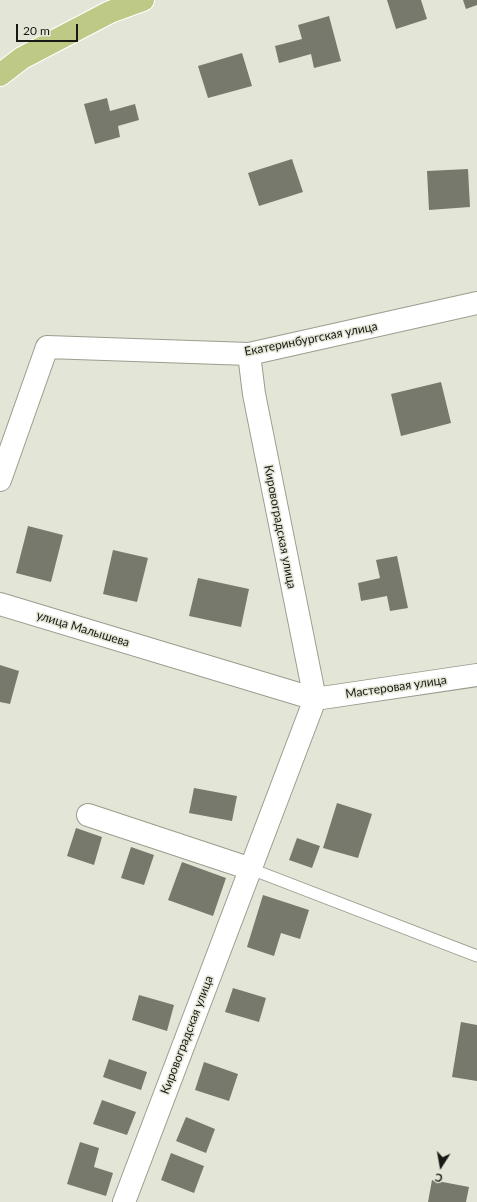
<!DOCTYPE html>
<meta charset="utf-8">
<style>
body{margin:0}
#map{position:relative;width:477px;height:1202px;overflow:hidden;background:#e3e6d7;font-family:Lato,sans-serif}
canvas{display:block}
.north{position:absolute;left:421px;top:1146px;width:40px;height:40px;-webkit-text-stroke:3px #e3e6d7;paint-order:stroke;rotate:191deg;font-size:11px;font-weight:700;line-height:16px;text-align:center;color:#181914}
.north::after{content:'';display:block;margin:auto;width:14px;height:18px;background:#181914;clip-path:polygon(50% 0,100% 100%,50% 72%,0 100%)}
.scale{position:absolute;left:16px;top:24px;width:62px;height:18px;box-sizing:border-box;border:2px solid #181914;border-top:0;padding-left:5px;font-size:12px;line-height:14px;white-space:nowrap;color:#181914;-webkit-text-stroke:3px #e3e6d7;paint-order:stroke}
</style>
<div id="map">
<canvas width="477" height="1202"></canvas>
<div class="north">С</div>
<div class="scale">20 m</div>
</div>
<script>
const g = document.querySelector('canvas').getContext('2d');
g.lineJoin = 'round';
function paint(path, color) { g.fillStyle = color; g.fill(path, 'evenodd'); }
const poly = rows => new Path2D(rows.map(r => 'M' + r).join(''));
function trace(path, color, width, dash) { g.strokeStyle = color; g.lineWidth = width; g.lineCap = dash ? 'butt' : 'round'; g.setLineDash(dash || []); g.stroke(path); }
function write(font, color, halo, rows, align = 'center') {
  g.font = font + ' Lato,sans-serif'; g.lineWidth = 3; g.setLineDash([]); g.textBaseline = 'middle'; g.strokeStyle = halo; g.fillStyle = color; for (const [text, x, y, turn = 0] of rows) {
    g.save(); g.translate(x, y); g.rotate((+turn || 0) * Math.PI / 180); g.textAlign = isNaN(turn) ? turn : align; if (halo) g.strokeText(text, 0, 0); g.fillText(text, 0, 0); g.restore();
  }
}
const building = poly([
 [387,0,421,0,427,19,396,29],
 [463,0,477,0,477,5,466,9],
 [329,16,341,61,314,68,311,54,279,63,275,46,302,39,298,25],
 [242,53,252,86,208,98,198,66],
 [107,98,110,111,135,104,139,120,118,126,120,137,95,144,84,104],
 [292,159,303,192,259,206,248,173],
 [468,169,470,207,429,210,427,171],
 [441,382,451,423,401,436,391,394],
 [28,526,63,535,51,582,16,573],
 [113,550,148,558,137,602,103,594],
 [397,556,408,608,390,611,387,596,361,601,358,583,380,578,376,560],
 [198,578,249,589,241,627,189,616],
 [0,665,19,671,10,704,0,702],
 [194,788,237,796,232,821,189,813],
 [337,803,372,814,358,858,323,848],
 [76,828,102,837,94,865,67,856],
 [297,838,320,846,312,868,289,860],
 [131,847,154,855,144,885,121,878],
 [182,862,226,878,213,916,168,900],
 [263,895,309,910,300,939,281,933,274,956,247,947],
 [233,988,266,998,259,1022,225,1012],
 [139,995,174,1005,167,1031,132,1020],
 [461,1022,477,1025,477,1081,452,1077],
 [109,1059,147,1072,141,1090,103,1077],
 [204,1062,238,1074,229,1101,195,1090],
 [102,1100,136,1112,127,1135,93,1124],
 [186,1117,215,1129,206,1153,176,1141],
 [80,1142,99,1148,94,1167,113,1173,106,1196,67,1184],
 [171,1153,204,1166,194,1193,161,1180],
 [432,1180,469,1187,466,1202,428,1202]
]);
const lane = poly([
 [251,869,477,956]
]);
const street = poly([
 [0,480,47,347,249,354,477,303],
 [0,604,315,699,477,675],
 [88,815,251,869],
 [124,1202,315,699,254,394,249,354]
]);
const primary = poly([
 [0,75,22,58,110,12,143,0]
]);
const streetNames = [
 ["Екатеринбургская улица",311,339,-11],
 ["Кировоградская улица",280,527,79],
 ["улица Малышева",83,629,17],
 ["Мастеровая улица",396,687,-8],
 ["Кировоградская улица",187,1035,-69]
];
paint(building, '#76796b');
trace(lane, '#9a9d8e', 13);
trace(street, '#9a9d8e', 24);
trace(primary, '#fff', 24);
trace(lane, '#fff', 11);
trace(street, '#fff', 22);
trace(primary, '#bfc986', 22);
write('12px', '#181914', '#e3e6d7', streetNames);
</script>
